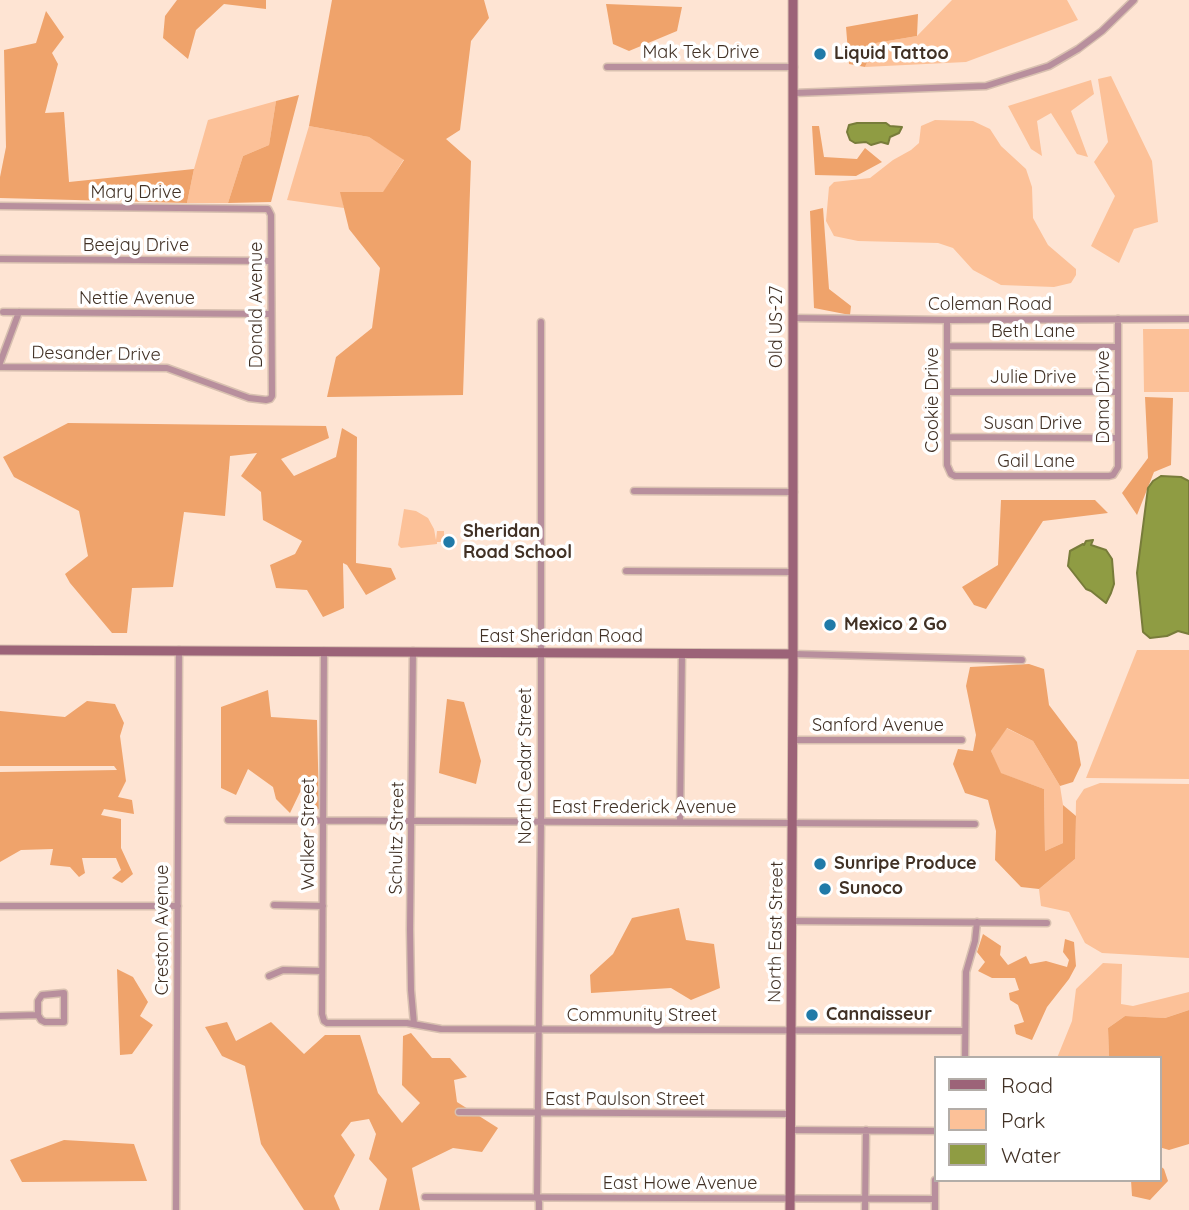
<!DOCTYPE html>
<style>
body{margin:0}
#map{position:relative;width:1189px;height:1210px;overflow:hidden;background:#fee4d3;font-family:Quicksand,sans-serif}
canvas{display:block}
.legend{position:absolute;left:934px;top:1056px;width:228px;height:126px;box-sizing:border-box;background:#fff;border:2px solid #b3ada8;margin:0;padding:9px 12px;list-style:none;font-size:21px;color:#413125}
.legend li{display:flex;align-items:center;gap:14px;height:35px}
.legend b{width:35px;border:2px solid #b3ada8}
</style>
<div id="map">
<canvas width="1189" height="1210"></canvas>
<ul class="legend">
<li><b style="height:9px;background:#9c6378"></b>Road</li>
<li><b style="height:19px;background:#fcc198"></b>Park</li>
<li><b style="height:19px;background:#8f9c43"></b>Water</li>
</ul>
</div>
<script>
const g = document.querySelector('canvas').getContext('2d');
g.lineJoin = 'round';
function paint(path, color) { g.fillStyle = color; g.fill(path, 'evenodd'); }
const poly = rows => new Path2D(rows.map(r => 'M' + r).join(''));
function trace(path, color, width, dash) { g.strokeStyle = color; g.lineWidth = width; g.lineCap = dash ? 'butt' : 'round'; g.setLineDash(dash || []); g.stroke(path); }
function write(font, color, halo, rows, align = 'center') {
  g.font = font + ' Quicksand,sans-serif'; g.lineWidth = 7; g.setLineDash([]); g.textBaseline = 'middle'; g.strokeStyle = halo; g.fillStyle = color; for (const [text, x, y, turn = 0] of rows) {
    g.save(); g.translate(x, y); g.rotate((+turn || 0) * Math.PI / 180); g.textAlign = isNaN(turn) ? turn : align; if (halo) g.strokeText(text, 0, 0); g.fillText(text, 0, 0); g.restore();
  }
}
const green = poly([
 [952,0,1067,0,1078,20,966,62,865,67,876,43,917,36],
 [1111,76,1152,161,1158,222,1134,229,1119,263,1091,246,1115,196,1094,162,1108,142,1098,79],
 [1091,80,1094,94,1071,111,1088,157,1077,154,1051,113,1037,121,1042,156,1031,149,1008,106],
 [276,101,269,145,243,156,228,203,187,203,194,169,208,120],
 [935,120,973,121,990,129,1001,146,1026,169,1032,187,1033,218,1048,245,1076,269,1076,275,1071,283,1054,287,1001,285,973,270,953,248,938,243,858,241,834,236,826,221,829,187,834,182,870,178,893,160,911,150,919,143,921,126],
 [309,126,369,137,404,159,383,193,341,192,344,208,287,200],
 [1143,329,1189,329,1189,392,1144,392],
 [404,509,416,511,428,518,434,529,436,540,437,531,444,531,444,542,437,542,437,544,401,548,398,545],
 [1137,650,1189,650,1189,779,1086,778],
 [1006,728,1033,741,1060,786,1063,805,1063,843,1045,851,1044,789,1000,773,991,751],
 [1100,783,1189,784,1189,958,1102,953,1085,943,1069,912,1041,906,1039,889,1075,859,1076,801,1084,789],
 [1103,963,1122,964,1121,1004,1133,1006,1189,992,1189,1010,1165,1018,1125,1016,1108,1028,1109,1058,1057,1058,1072,1021,1076,989]
]);
const forest = poly([
 [177,0,266,0,266,9,224,4,196,30,188,59,163,38,165,16],
 [332,0,484,0,489,18,471,41,460,130,446,139,471,161,463,395,327,397,336,357,372,328,380,268,349,229,340,192,383,192,404,160,369,137,309,126],
 [606,4,682,7,677,31,629,51,613,44],
 [46,11,64,37,52,53,58,64,45,113,64,112,69,182,194,169,187,203,0,198,0,177,6,147,4,50,36,43],
 [918,14,917,36,876,43,865,67,849,64,846,27],
 [299,95,271,202,228,203,243,156,269,145,276,101],
 [812,126,819,126,824,157,857,159,865,148,882,162,856,176,815,175],
 [823,208,829,289,851,306,850,315,814,308,810,211],
 [1145,397,1173,398,1171,465,1154,472,1137,515,1122,493,1148,458],
 [68,423,326,426,329,438,281,459,294,476,336,457,342,428,357,437,356,563,391,568,396,579,366,595,347,565,343,563,344,608,323,617,307,590,276,588,270,565,295,554,302,541,263,520,261,492,241,476,257,453,230,456,225,516,184,512,173,587,132,588,127,633,112,633,70,583,65,574,88,556,79,511,14,477,3,457],
 [1001,500,1095,500,1108,513,1043,521,986,609,974,605,962,587,998,565],
 [1029,664,1044,669,1049,705,1077,742,1081,765,1073,782,1060,786,1033,741,1007,728,991,751,1001,773,1044,789,1045,851,1063,843,1063,805,1076,816,1075,859,1039,889,1021,887,995,860,996,831,988,800,965,793,953,764,958,749,973,751,976,735,966,686,970,667],
 [268,690,271,717,317,720,319,809,314,810,302,788,290,813,276,799,273,787,248,769,236,795,221,788,221,707],
 [447,699,464,702,481,761,476,784,439,773],
 [87,701,115,704,124,723,120,736,126,781,118,797,132,800,134,814,104,809,101,815,121,819,121,848,133,874,122,883,112,878,121,870,116,858,82,858,85,873,79,877,70,867,50,865,53,849,21,850,0,862,0,772,117,770,114,766,0,766,0,711,65,717],
 [679,908,686,940,714,944,720,988,691,1000,671,988,591,993,590,975,613,954,632,918],
 [983,934,1001,946,1000,955,1008,965,1026,956,1030,964,1046,961,1067,967,1069,960,1063,952,1065,939,1074,942,1076,966,1069,979,1047,1007,1032,1040,1016,1034,1014,1025,1024,1022,1018,1005,1010,1000,1009,993,1019,990,1015,978,992,978,978,971,985,962,977,952],
 [117,969,133,977,148,1002,140,1016,153,1025,132,1054,120,1055],
 [1189,1010,1189,1144,1169,1150,1159,1147,1159,1058,1109,1058,1108,1028,1125,1016,1165,1018],
 [227,1022,236,1041,271,1022,304,1054,325,1035,360,1035,378,1093,402,1123,420,1103,402,1085,403,1036,411,1033,432,1058,450,1058,467,1077,454,1080,457,1102,498,1128,482,1152,453,1148,412,1168,420,1210,379,1210,387,1179,369,1159,376,1134,369,1119,351,1122,341,1135,355,1155,334,1196,340,1210,304,1210,261,1144,245,1066,222,1056,205,1027],
 [64,1140,134,1144,147,1181,22,1182,10,1160],
 [1159,1165,1164,1169,1168,1181,1150,1200,1132,1196,1131,1180,1159,1180]
]);
const water = poly([
 [857,123,886,123,890,126,902,127,899,133,890,137,888,144,881,142,871,145,866,142,855,143,850,140,847,132,849,125,857,123],
 [1161,476,1181,477,1189,481,1189,634,1178,631,1167,636,1150,638,1143,632,1137,573,1148,488,1153,481,1161,476],
 [1093,540,1091,545,1106,550,1112,559,1114,584,1111,593,1106,603,1091,591,1086,589,1068,566,1070,551,1083,544,1084,545,1086,541,1093,540]
]);
const street = poly([
 [607,67,794,67],
 [794,93,986,86,1049,66,1078,49,1102,31,1134,0],
 [0,206,268,209,271,215,272,396,270,399,266,400,249,398,167,368,0,367],
 [0,259,271,261],
 [3,312,271,314],
 [793,318,947,320,1188,319],
 [947,320,947,465,951,474,955,476,1109,476,1113,475,1118,467,1118,319],
 [947,346,1118,347],
 [0,363,19,312],
 [947,392,1118,392],
 [947,437,1118,438],
 [634,491,794,492],
 [626,571,793,572],
 [324,651,322,1014,324,1021,327,1023,407,1023,441,1029,965,1031],
 [413,651,410,929,411,990,414,1024],
 [793,654,1022,660],
 [793,740,962,740],
 [228,820,975,824],
 [680,822,682,653],
 [274,905,323,906],
 [0,906,178,906],
 [792,921,1047,923],
 [269,976,283,970,322,971],
 [0,1016,38,1015,41,1020,45,1022,64,1022,64,993,42,995,38,1001,38,1015],
 [965,1058,966,972,975,941,977,922],
 [459,1112,790,1114],
 [790,1130,935,1131],
 [425,1197,935,1199],
 [176,1210,179,650],
 [539,1210,539,1202,537,1197,541,822,541,322],
 [865,1210,866,1130],
 [935,1210,935,1180]
]);
const secondary = poly([
 [0,650,793,654],
 [790,1210,793,670,793,0]
]);
const markers = [
 [820,54,7,"#207aa8"],
 [449,542,7,"#207aa8"],
 [830,625,7,"#207aa8"],
 [820,864,7,"#207aa8"],
 [825,889,7,"#207aa8"],
 [812,1015,7,"#207aa8"]
];
const streetNames = [
 ["Mak Tek Drive",701,53],
 ["Mary Drive",136,193],
 ["Beejay Drive",136,246],
 ["Nettie Avenue",137,299],
 ["Donald Avenue",257,305,-90],
 ["Coleman Road",990,305],
 ["Old US-27",777,327,-90],
 ["Beth Lane",1033,332],
 ["Desander Drive",96,354,1],
 ["Julie Drive",1033,378],
 ["Dana Drive",1104,397,-90],
 ["Cookie Drive",933,400,-90],
 ["Susan Drive",1033,424],
 ["Gail Lane",1036,462],
 ["East Sheridan Road",561,637],
 ["Sanford Avenue",878,726],
 ["North Cedar Street",526,766,-90],
 ["East Frederick Avenue",644,808],
 ["Walker Street",309,834,-90],
 ["Schultz Street",397,838,-89],
 ["Creston Avenue",163,930,-90],
 ["North East Street",776,932,-89],
 ["Community Street",642,1016],
 ["East Paulson Street",625,1100],
 ["East Howe Avenue",680,1184]
];
const poiNames = [
 ["Liquid Tattoo",834,54],
 ["Sheridan",463,532],
 ["Road School",463,553],
 ["Mexico 2 Go",844,625],
 ["Sunripe Produce",834,864],
 ["Sunoco",839,889],
 ["Cannaisseur",826,1015]
];
paint(green, '#fcc198');
paint(forest, '#efa36b');
paint(water, '#8f9c43');
trace(water, '#787c3a', 2);
trace(street, '#d8c0b0', 9);
trace(secondary, '#d8c0b0', 11);
trace(street, '#b88f9d', 6);
trace(secondary, '#9c6378', 9);
for (const [x, y, r, color] of markers) { const dot = new Path2D(); dot.arc(x, y, r, 0, 2 * Math.PI); g.fillStyle = color; g.fill(dot); trace(dot, '#fff', 2.5); }
write('18px', '#413125', '#fff', streetNames);
write('bold 18px', '#413125', '#fff', poiNames, 'left');
</script>
